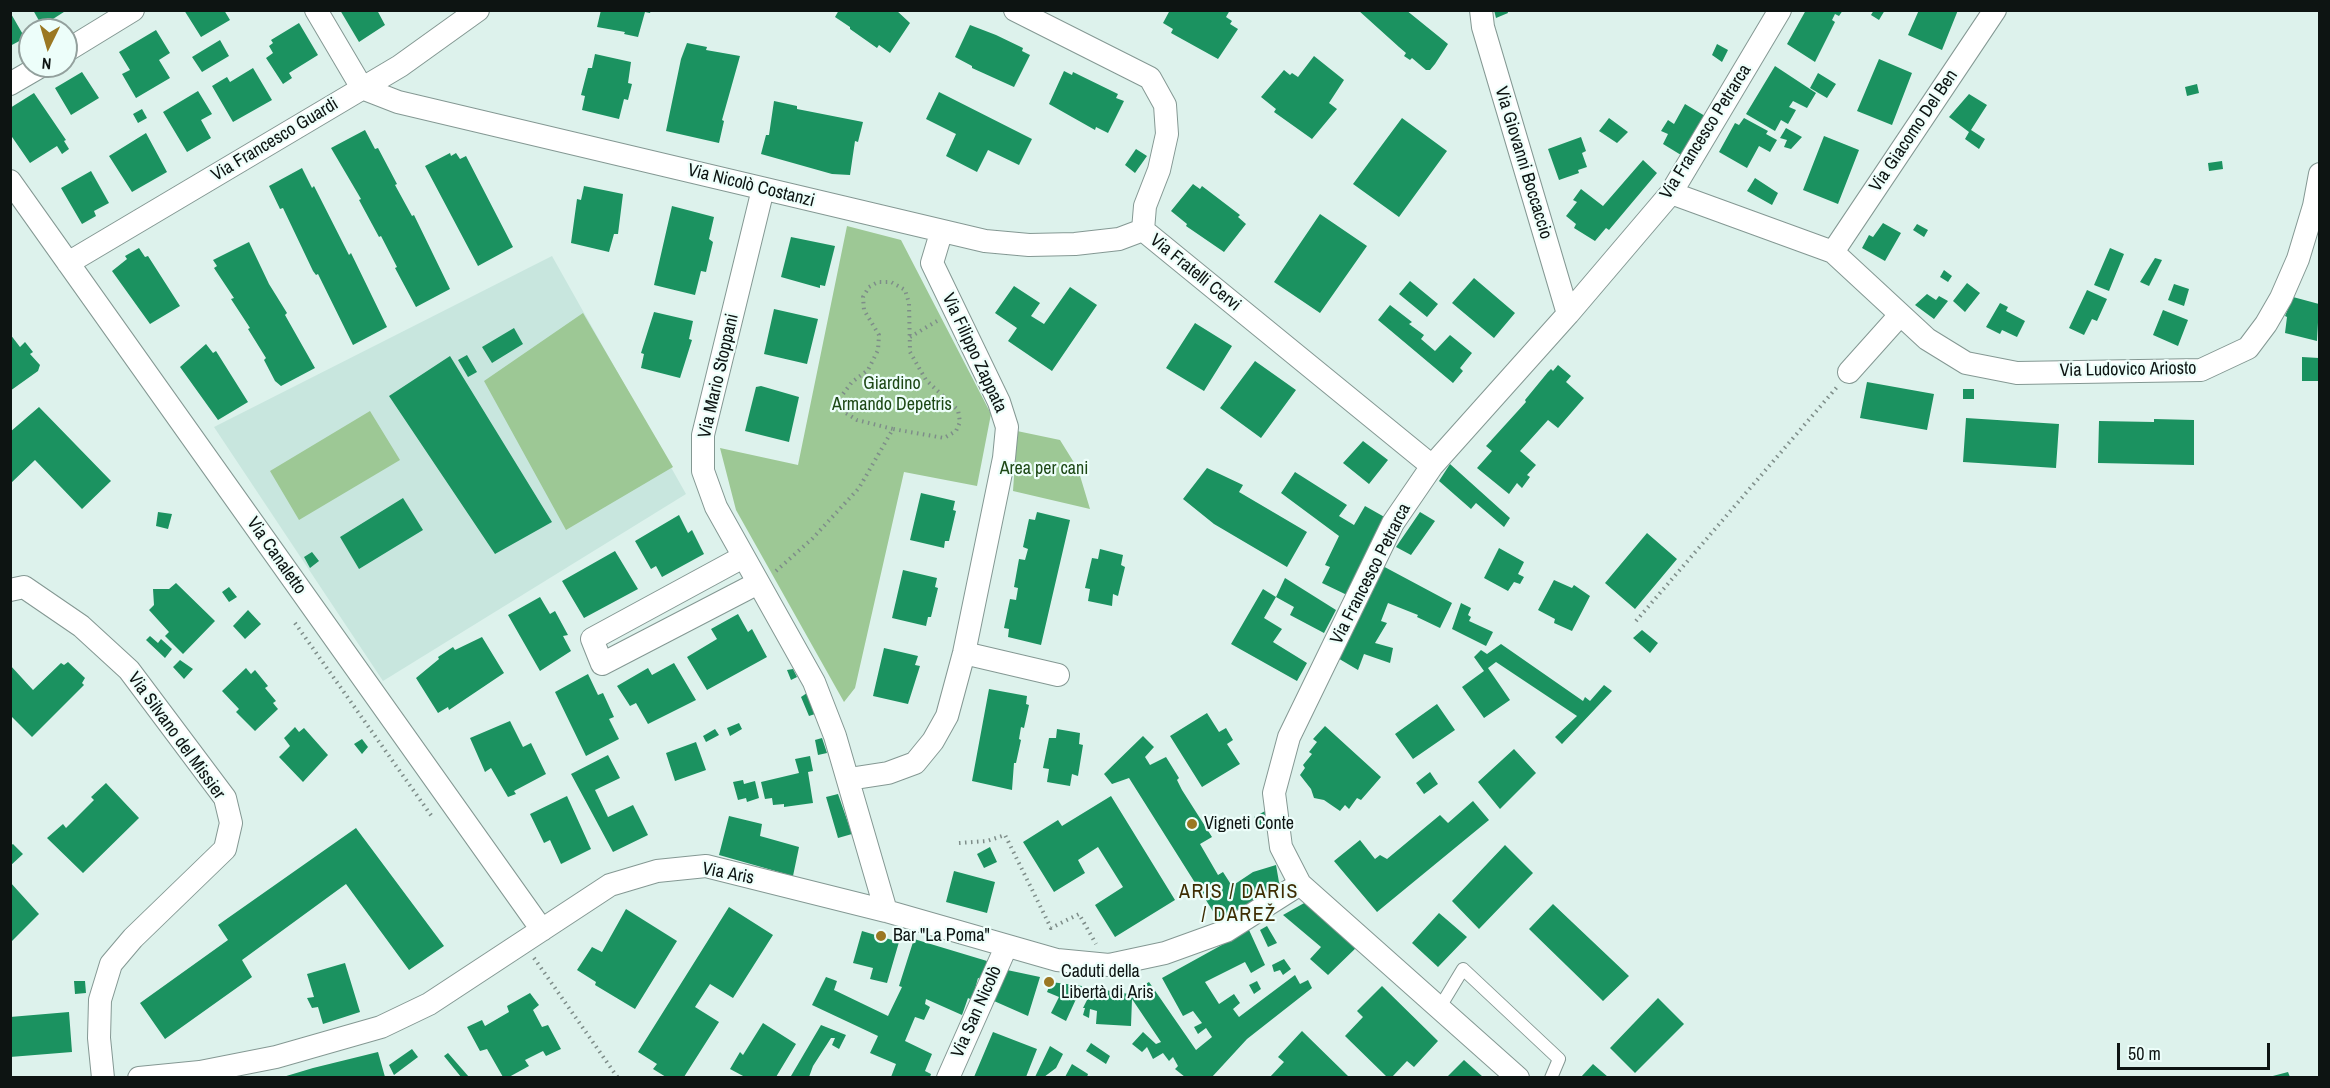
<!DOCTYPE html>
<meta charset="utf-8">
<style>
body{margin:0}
#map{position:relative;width:2330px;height:1088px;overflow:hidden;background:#ddf2ec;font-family:"Archivo Narrow",sans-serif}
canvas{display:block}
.frame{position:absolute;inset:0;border:12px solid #0d1412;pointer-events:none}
.north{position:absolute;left:18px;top:18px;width:60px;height:60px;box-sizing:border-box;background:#edfefa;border:2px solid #93a09d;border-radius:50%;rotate:185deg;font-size:16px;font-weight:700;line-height:24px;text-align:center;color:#0d1412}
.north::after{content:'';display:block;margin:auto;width:21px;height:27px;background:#9b7823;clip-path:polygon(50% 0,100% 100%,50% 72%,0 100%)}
.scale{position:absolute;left:2117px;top:1043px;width:153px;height:27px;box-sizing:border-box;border:3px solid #0d1412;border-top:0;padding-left:8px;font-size:18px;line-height:21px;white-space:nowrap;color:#0d1412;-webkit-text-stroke:4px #edfefa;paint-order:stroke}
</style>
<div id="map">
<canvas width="2330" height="1088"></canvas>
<div class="frame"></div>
<div class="north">N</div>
<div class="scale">50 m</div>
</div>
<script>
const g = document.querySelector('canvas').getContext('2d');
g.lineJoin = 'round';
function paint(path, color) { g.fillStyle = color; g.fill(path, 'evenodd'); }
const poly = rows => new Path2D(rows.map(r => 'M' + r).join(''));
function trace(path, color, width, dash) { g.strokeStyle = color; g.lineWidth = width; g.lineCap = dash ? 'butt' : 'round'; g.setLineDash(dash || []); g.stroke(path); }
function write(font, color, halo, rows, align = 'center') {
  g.font = font + ' "Archivo Narrow",sans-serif'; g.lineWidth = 4.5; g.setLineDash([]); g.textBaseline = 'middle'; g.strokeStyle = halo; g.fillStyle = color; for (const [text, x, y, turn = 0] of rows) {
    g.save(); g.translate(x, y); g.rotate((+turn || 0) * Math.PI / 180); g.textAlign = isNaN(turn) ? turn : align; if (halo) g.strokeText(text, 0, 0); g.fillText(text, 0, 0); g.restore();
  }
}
const built = poly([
 [552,256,686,494,383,681,214,427]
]);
const green = poly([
 [847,226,901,240,991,414,977,486,904,472,855,688,844,702,736,510,720,448,798,465],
 [583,313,673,467,566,530,484,381],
 [370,411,400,460,299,520,270,471],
 [1017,431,1060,440,1078,469,1090,509,1013,491]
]);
const building = poly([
 [33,10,67,10,42,26],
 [184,10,224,10,230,20,201,37],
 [340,10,377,10,385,25,359,42],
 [601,10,651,10,650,13,645,12,638,37,624,34,625,32,597,27],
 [839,10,896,10,910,23,890,53,879,45,877,48,850,29,850,27,835,17],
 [1170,10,1230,10,1226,17,1232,21,1230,24,1238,29,1218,59,1171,33,1173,29,1163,23],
 [1358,10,1406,10,1448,44,1435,64,1430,70,1426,70,1412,58,1410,60,1404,56,1406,53,1399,47],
 [1494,10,1507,10,1508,13,1496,18],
 [1806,10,1843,10,1839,16,1835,14,1832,20,1835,22,1815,62,1787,44],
 [1874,10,1885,10,1879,20,1871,15],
 [1919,10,1958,10,1942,50,1908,35],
 [10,12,25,38,10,46],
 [299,23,318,55,289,73,292,78,283,84,266,58,273,53,269,46,273,43,271,40],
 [970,25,996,35,1023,48,1022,51,1030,55,1014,87,972,68,972,66,955,57],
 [156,30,170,53,159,60,170,78,136,98,122,74,130,70,119,52],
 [220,40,229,56,202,72,192,57],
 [687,43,707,47,706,50,740,56,722,120,724,121,719,143,666,131,681,59],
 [1717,44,1728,50,1722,62,1712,55],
 [595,54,631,62,628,83,632,84,628,100,624,99,619,119,582,110,585,96,581,95,588,68,592,68],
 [1314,56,1344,80,1329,103,1337,109,1312,139,1274,112,1276,109,1261,97,1284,70,1290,75,1292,73,1298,77],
 [1879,59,1912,73,1892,125,1857,111],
 [1775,66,1816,93,1807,108,1793,101,1789,107,1796,110,1788,124,1781,120,1775,131,1746,114],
 [253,68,272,100,233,122,212,86,227,77,230,82],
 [1064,71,1072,75,1073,72,1118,94,1116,98,1124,101,1108,133,1096,127,1095,130,1049,104],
 [82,72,99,98,71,115,55,88],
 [1818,73,1836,84,1827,98,1810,88],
 [2197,84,2199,93,2187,96,2185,87],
 [198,91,212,114,201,120,211,138,187,152,163,112],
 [939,92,1032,139,1019,165,988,150,977,172,946,156,956,134,926,119],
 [34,93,66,140,64,141,69,149,62,154,57,146,30,163,10,134,10,108],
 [1969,94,1987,105,1971,130,1985,139,1979,149,1965,139,1969,132,1949,117],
 [774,101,797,106,797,109,863,122,858,142,855,141,850,175,832,174,761,154,766,135,769,135],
 [1685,104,1705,116,1681,155,1663,144,1668,134,1661,131,1668,120,1674,124],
 [142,109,147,118,138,123,133,114],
 [1402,118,1447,151,1399,217,1353,184],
 [1609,118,1628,132,1617,143,1599,131],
 [1744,118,1768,131,1766,134,1777,140,1770,152,1759,146,1747,168,1719,152,1735,123,1739,125],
 [1786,128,1802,137,1791,149,1784,147,1787,140,1780,138],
 [365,130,375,149,378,148,397,184,395,185,412,216,414,215,450,289,416,307,395,268,397,267,381,236,379,237,359,200,361,199,331,148],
 [146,133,167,172,132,192,109,156],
 [1824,136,1859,150,1838,204,1803,190],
 [1581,137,1586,151,1582,153,1587,167,1578,170,1579,173,1559,180,1548,149],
 [1136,149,1147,156,1135,173,1125,165],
 [450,153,451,156,456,153,460,159,466,156,513,247,478,266,425,166],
 [1643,160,1657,173,1609,230,1606,228,1595,241,1574,228,1576,224,1566,216,1577,202,1573,200,1581,189,1603,206],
 [2222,161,2223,169,2209,171,2208,163],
 [302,168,312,188,314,186,349,255,351,253,387,327,353,345,318,274,316,275,313,271,283,208,280,209,269,186],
 [91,171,109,203,94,211,96,216,82,224,61,188],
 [1755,178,1778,193,1772,205,1747,191],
 [1193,184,1200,189,1202,186,1240,215,1238,217,1246,224,1224,252,1186,226,1187,224,1171,211],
 [584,186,623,194,618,234,614,234,609,252,571,243,577,199,581,200],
 [672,206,714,217,709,239,713,242,706,272,701,271,695,295,654,285],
 [1320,214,1367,246,1320,313,1274,282],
 [1883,223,1901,233,1885,261,1862,248,1869,235,1873,237],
 [1917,224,1928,230,1924,237,1913,230],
 [791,237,835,246,825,286,820,285,820,288,781,277],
 [249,242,269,284,287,313,285,315,315,368,281,386,275,381,264,360,266,358,248,329,250,328,231,299,234,298,214,268,217,266,213,260],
 [139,248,145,257,148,256,180,306,150,324,112,271,127,259,125,256],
 [2110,248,2124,254,2109,291,2094,285],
 [2155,258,2162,260,2149,286,2140,282],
 [1944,270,1952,276,1948,282,1940,277],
 [1474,278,1515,313,1494,338,1452,303],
 [1410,281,1438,304,1427,317,1399,294],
 [1967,283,1980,293,1965,312,1953,301],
 [2174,284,2189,289,2184,306,2168,300],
 [1014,286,1040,303,1031,316,1044,324,1070,287,1097,305,1052,371,1008,341,1017,328,995,313],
 [2087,290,2107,299,2097,321,2092,319,2084,335,2069,328],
 [1927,294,1936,300,1939,296,1948,301,1934,319,1915,305],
 [2293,297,2319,304,2317,341,2285,333,2287,317,2285,316],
 [2000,303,2008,307,2006,311,2025,321,2017,337,2002,330,2000,334,1986,327],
 [1390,305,1412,322,1409,324,1424,335,1421,339,1435,351,1450,335,1472,353,1460,368,1463,371,1453,383,1378,320],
 [774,309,818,319,807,364,764,354],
 [2163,310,2188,320,2178,346,2153,335],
 [654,312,693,321,689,339,692,340,680,378,641,368,644,354,641,353],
 [1195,323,1232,346,1204,391,1166,368],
 [514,328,523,344,492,363,482,347],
 [10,334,20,347,25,342,33,352,30,354,40,365,38,371,10,391],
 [206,344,213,353,216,351,248,402,218,420,180,367],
 [467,355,477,372,468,377,458,360],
 [450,356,552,522,495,554,389,396],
 [2302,357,2319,358,2319,381,2302,381],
 [1255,361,1296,390,1261,438,1220,408],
 [1558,365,1571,376,1566,382,1584,398,1558,428,1548,420,1520,451,1536,465,1527,475,1530,477,1522,488,1517,483,1509,494,1477,468,1492,451,1486,446,1526,402,1525,400,1548,372,1551,369,1553,371],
 [1867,382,1934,394,1927,430,1860,418],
 [761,386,799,397,789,442,745,431,756,387],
 [1963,389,1974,389,1974,399,1963,399],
 [39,407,111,481,82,509,35,460,10,484,10,432],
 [1966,418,2059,424,2056,468,1963,462],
 [2154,419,2194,420,2194,465,2098,463,2099,421,2154,422],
 [1363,441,1388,460,1369,484,1343,463],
 [1450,464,1510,518,1504,527,1476,503,1471,509,1439,481],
 [1207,468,1243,485,1239,492,1307,532,1287,567,1214,524,1183,499],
 [1295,472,1347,505,1339,516,1354,525,1365,506,1388,519,1347,595,1322,583,1330,567,1325,565,1339,536,1281,493],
 [921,493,955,501,953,510,956,511,949,541,945,541,944,548,910,540],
 [403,498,423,530,359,569,340,537],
 [158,512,172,514,168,529,156,526],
 [1037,512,1070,520,1041,645,1008,637,1009,629,1004,628,1010,599,1016,600,1018,588,1014,587,1019,559,1025,560,1028,549,1023,547,1029,519,1035,520],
 [1420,512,1435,521,1411,555,1396,547],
 [679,515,688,533,692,530,704,554,662,577,656,566,651,569,635,541],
 [1647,533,1677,559,1635,609,1605,583],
 [1499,548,1524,562,1518,574,1524,577,1520,584,1514,582,1508,591,1484,578],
 [1100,549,1123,555,1121,565,1125,567,1118,596,1113,594,1112,606,1088,601,1090,589,1085,588,1092,558,1098,559],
 [615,551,638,589,584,618,562,581],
 [312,552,319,561,310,568,304,557],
 [1379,564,1452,603,1440,628,1417,617,1418,615,1388,603,1381,621,1387,623,1375,643,1393,648,1390,663,1364,654,1358,670,1336,657],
 [903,570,937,578,935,587,938,588,931,617,928,617,926,626,892,618],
 [1285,578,1336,610,1324,633,1290,615,1294,607,1276,597,1264,618,1282,629,1273,642,1307,663,1297,681,1231,644,1263,589,1276,597],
 [1554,580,1572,588,1574,585,1590,596,1572,631,1554,623,1555,619,1538,610],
 [176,583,215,621,183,654,165,636,169,632,149,610,154,605,153,589,169,589],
 [229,587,237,597,229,602,222,592],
 [540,597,550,614,555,611,568,635,563,636,571,651,540,671,508,615],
 [1461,603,1471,608,1468,615,1471,617,1469,621,1493,632,1486,646,1452,629],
 [248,610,261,624,245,639,233,626],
 [738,614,748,632,752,629,767,657,707,690,687,657,717,639,711,629],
 [1642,630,1658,643,1650,653,1633,638],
 [150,636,158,643,161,639,172,649,165,658,146,640],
 [482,637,504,673,449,710,448,707,438,713,416,678,439,659,438,657,453,647,455,650],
 [1501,644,1583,701,1585,697,1590,701,1604,685,1612,691,1562,744,1555,737,1577,716,1496,662,1488,668,1510,700,1484,718,1462,687,1484,671,1474,657,1481,650,1487,654],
 [884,648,918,656,915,665,920,666,908,704,873,696],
 [180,660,193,669,184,679,173,667],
 [68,662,85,678,82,683,84,685,32,737,10,715,10,665,33,690,61,663,64,665],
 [674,663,696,700,648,724,636,703,630,706,617,686,648,668,652,675],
 [246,668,251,674,255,670,268,686,265,688,276,701,273,703,278,709,255,731,236,712,239,709,222,691],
 [793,669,797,677,791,680,787,670],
 [588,674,598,695,603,693,614,717,609,719,619,739,586,756,555,692],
 [989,689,1027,696,1026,704,1029,705,1024,728,1021,727,1019,739,1021,740,1016,763,1014,763,1012,790,972,781],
 [807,693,815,714,809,716,801,697],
 [1437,704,1455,730,1413,759,1395,734],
 [1207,713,1219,732,1226,728,1233,740,1227,744,1240,764,1202,787,1170,736],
 [510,721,523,747,531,743,546,774,514,791,516,794,508,797,491,768,485,772,470,738],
 [739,723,742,729,730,736,727,728],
 [1325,726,1381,777,1361,800,1357,798,1349,809,1345,805,1340,811,1324,800,1314,798,1311,789,1300,775,1305,768,1303,765,1312,754,1309,752,1317,742,1313,739],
 [295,727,299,732,304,728,328,755,303,782,279,757,290,746,284,738],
 [715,729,719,735,706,742,703,736],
 [1057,729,1080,733,1079,744,1083,745,1078,776,1072,774,1070,786,1047,782,1049,769,1043,768,1049,738,1056,738],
 [1143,736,1154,747,1145,757,1150,765,1166,757,1179,778,1177,780,1182,790,1212,837,1200,844,1218,875,1223,872,1232,886,1253,872,1276,865,1280,888,1221,924,1129,778,1112,784,1104,774],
 [822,738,827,753,818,755,815,740],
 [362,739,368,747,362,754,354,744],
 [696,742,706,770,675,781,666,753],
 [1514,749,1536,773,1500,809,1478,782],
 [608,755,620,778,595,790,608,817,633,805,648,835,613,852,571,774],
 [810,756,813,771,808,772,813,803,784,807,784,804,773,805,772,798,765,799,761,782,799,773,795,759],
 [1430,772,1438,784,1424,794,1416,783],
 [743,780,744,784,755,781,759,798,747,802,746,798,738,800,733,782],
 [106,783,139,818,83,873,47,838,63,824,66,828,94,800,91,797],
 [838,794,852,834,838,838,826,797],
 [567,796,591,849,561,864,550,840,544,843,530,814],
 [1111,796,1175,900,1115,937,1095,905,1123,887,1098,847,1078,860,1085,873,1054,892,1023,842,1058,820,1062,826],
 [1473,801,1489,820,1377,912,1334,861,1360,840,1375,859,1380,855,1387,859,1440,815,1448,823],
 [1269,809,1270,825,1258,830,1254,817],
 [729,816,762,824,760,836,799,847,793,876,719,855],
 [356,828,444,946,409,970,346,884,242,960,252,977,165,1039,140,1003,228,940,218,925],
 [13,844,23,854,10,866,10,846],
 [1505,845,1533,873,1479,929,1452,901],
 [990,847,997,862,984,868,977,854],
 [954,871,995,882,987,913,946,902],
 [10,882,39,914,10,943],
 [1306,902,1360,944,1328,975,1310,959,1321,947,1283,915],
 [1553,904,1629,976,1603,1001,1529,929],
 [729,907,773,935,733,998,710,984,695,1007,719,1022,684,1077,666,1077,653,1069,657,1064,638,1052],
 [626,909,677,941,635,1009,595,985,596,982,577,970,592,947,602,952],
 [1439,913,1467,937,1438,967,1412,943],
 [1267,926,1277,943,1268,947,1260,930],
 [1249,930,1265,965,1251,973,1245,962,1205,982,1219,1004,1234,994,1240,1003,1233,1009,1239,1017,1295,975,1300,984,1308,980,1312,988,1247,1039,1212,1077,1185,1077,1175,1069,1178,1066,1173,1057,1169,1061,1163,1053,1153,1059,1147,1047,1142,1052,1132,1044,1143,1032,1156,1044,1161,1042,1132,999,1131,1026,1096,1024,1097,1011,1090,1009,1089,1018,1083,1015,1085,1008,1083,1008,1093,988,1129,994,1149,982,1196,1050,1212,1037,1206,1028,1198,1034,1194,1027,1202,1023,1193,1011,1183,1016,1162,978],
 [862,931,899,942,887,983,870,979,873,968,853,963],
 [914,939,987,961,981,979,978,978,972,1000,968,998,962,1015,926,999,925,1004,930,1007,924,1020,915,1017,905,1041,932,1054,925,1071,931,1074,930,1077,891,1077,896,1064,870,1053,878,1036,812,1005,826,977,837,981,834,990,888,1016,902,987,899,986],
 [1284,959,1291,969,1283,975,1280,970,1274,972,1272,965],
 [345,963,360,1012,323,1024,318,1007,312,1008,307,998,314,997,307,974],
 [1007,970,1040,977,1028,1016,994,1001],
 [74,981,85,981,86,993,75,994],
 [1257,981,1261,989,1254,994,1249,985],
 [1051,982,1082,986,1066,1021,1051,1013,1059,997,1047,992],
 [1382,986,1438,1041,1414,1067,1407,1061,1392,1077,1387,1077,1345,1036,1363,1017,1357,1011],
 [530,993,539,1005,533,1010,542,1027,548,1025,561,1049,546,1056,543,1051,525,1060,529,1066,509,1077,503,1077,487,1049,480,1051,467,1027,482,1020,485,1026,509,1012,507,1006],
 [1658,998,1684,1024,1635,1073,1610,1048],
 [69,1012,72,1052,10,1057,10,1017],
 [763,1023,796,1044,776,1077,745,1077,730,1069,740,1052,743,1055],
 [821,1025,846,1035,839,1049,832,1045,835,1038,831,1038,813,1066,809,1077,793,1077,791,1076],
 [1302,1031,1349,1077,1270,1077,1284,1062,1278,1057],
 [993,1032,1037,1049,1026,1077,974,1077],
 [1091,1043,1110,1056,1106,1064,1086,1051],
 [1050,1046,1063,1054,1056,1068,1044,1077,1035,1077],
 [412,1049,418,1057,394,1075,389,1065],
 [378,1052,385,1077,283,1077,313,1068],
 [448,1053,469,1077,461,1077,444,1056],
 [1464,1060,1483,1077,1447,1077],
 [1072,1064,1088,1074,1087,1077,1065,1077],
 [1593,1064,1608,1077,1581,1077],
 [2288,1072,2290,1077,2269,1077]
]);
const path = poly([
 [910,337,937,321],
 [776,571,812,539,859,488,893,429,857,420,841,410,843,394,852,382,868,370,878,350,879,335,864,310,863,297,869,287,878,282,891,282,905,290,909,303,910,352,926,380,958,410,960,422,956,431,944,438,893,429],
 [1636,621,1837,387],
 [295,623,433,818],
 [959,843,987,841,1005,835,1051,928,1079,914,1096,944],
 [534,958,618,1078]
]);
const lane = poly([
 [1440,1007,1463,969,1559,1059,1551,1078]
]);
const street = poly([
 [316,10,362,88,398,102,985,241,1029,245,1075,244,1119,239,1143,230],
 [1015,10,1150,78,1165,105,1167,134,1159,170,1145,206,1143,230,1432,466],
 [1481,10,1483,27,1568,314],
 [66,51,133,10],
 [10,84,41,66],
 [10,181,542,930],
 [763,189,703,435,703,471,716,507,814,682,835,736,886,911],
 [1671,193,1833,252,1927,339,1966,363,2017,373,2201,370,2248,348,2266,324,2281,298,2298,259,2314,206,2320,174],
 [1833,252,1995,10],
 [68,263,400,66,478,10],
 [1849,372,1900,315],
 [743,557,592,639,602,664,758,583],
 [10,590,24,587,81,626,129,670,225,798,231,823,225,849,133,938,111,964,100,1000,99,1038,103,1078],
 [964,653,1058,675],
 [849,779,888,773,915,763,933,741,947,716,964,653,1004,458,1007,427,999,402,932,263,941,233],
 [139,1078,200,1072,276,1057,381,1027,429,1004,610,885,657,871,706,866,886,911,1057,960,1109,965,1165,953,1226,931,1300,884],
 [948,1078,1006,947],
 [1518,1078,1300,884,1281,847,1274,793,1289,737,1393,523,1432,466,1568,314,1671,193,1780,10]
]);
const markers = [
 [1192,824,6,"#9b7823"],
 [881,936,6,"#9b7823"],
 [1049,982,6,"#9b7823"]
];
const streetNames = [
 ["Via Giacomo Del Ben",1914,131,-56],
 ["Via Francesco Petrarca",1706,132,-58],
 ["Via Francesco Guardi",275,140,-31],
 ["Via Giovanni Boccaccio",1523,163,73],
 ["Via Nicolò Costanzi",751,186,14],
 ["Via Fratelli Cervi",1195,273,39],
 ["Via Filippo Zappata",974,353,65],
 ["Via Ludovico Ariosto",2128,370,-1],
 ["Via Mario Stoppani",719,376,-77],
 ["Via Canaletto",276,556,55],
 ["Via Francesco Petrarca",1371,574,-63],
 ["Via Silvano del Missier",176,736,54],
 ["Via Aris",728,874,11],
 ["Via San Nicolò",977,1012,-66]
];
const parkNames = [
 ["Giardino",892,384],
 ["Armando Depetris",892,405],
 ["Area per cani",1044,469]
];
const poiNames = [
 ["Vigneti Conte",1204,824],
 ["Bar \"La Poma\"",893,936],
 ["Caduti della",1061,972],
 ["Libertà di Aris",1061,993]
];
const neighbourhoodNames = [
 ["ARIS / DARIS",1239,893],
 ["/ DAREŽ",1239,916]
];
paint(built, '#c8e6de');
paint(green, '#9dc895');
paint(building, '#1b9260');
trace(lane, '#849893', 14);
trace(street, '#849893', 24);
trace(path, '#7e8d89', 4, [1.5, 4.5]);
trace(lane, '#fff', 12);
trace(street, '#fff', 22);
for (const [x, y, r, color] of markers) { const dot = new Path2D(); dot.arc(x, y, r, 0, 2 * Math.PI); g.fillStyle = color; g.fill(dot); trace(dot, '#edfefa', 2); }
write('18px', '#0d1412', '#edfefa', streetNames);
write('18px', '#1d4815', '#edfefa', parkNames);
write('18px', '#0d1412', '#edfefa', poiNames, 'left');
g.letterSpacing = '1.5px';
write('20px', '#3e2d03', '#edfefa', neighbourhoodNames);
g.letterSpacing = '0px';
</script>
